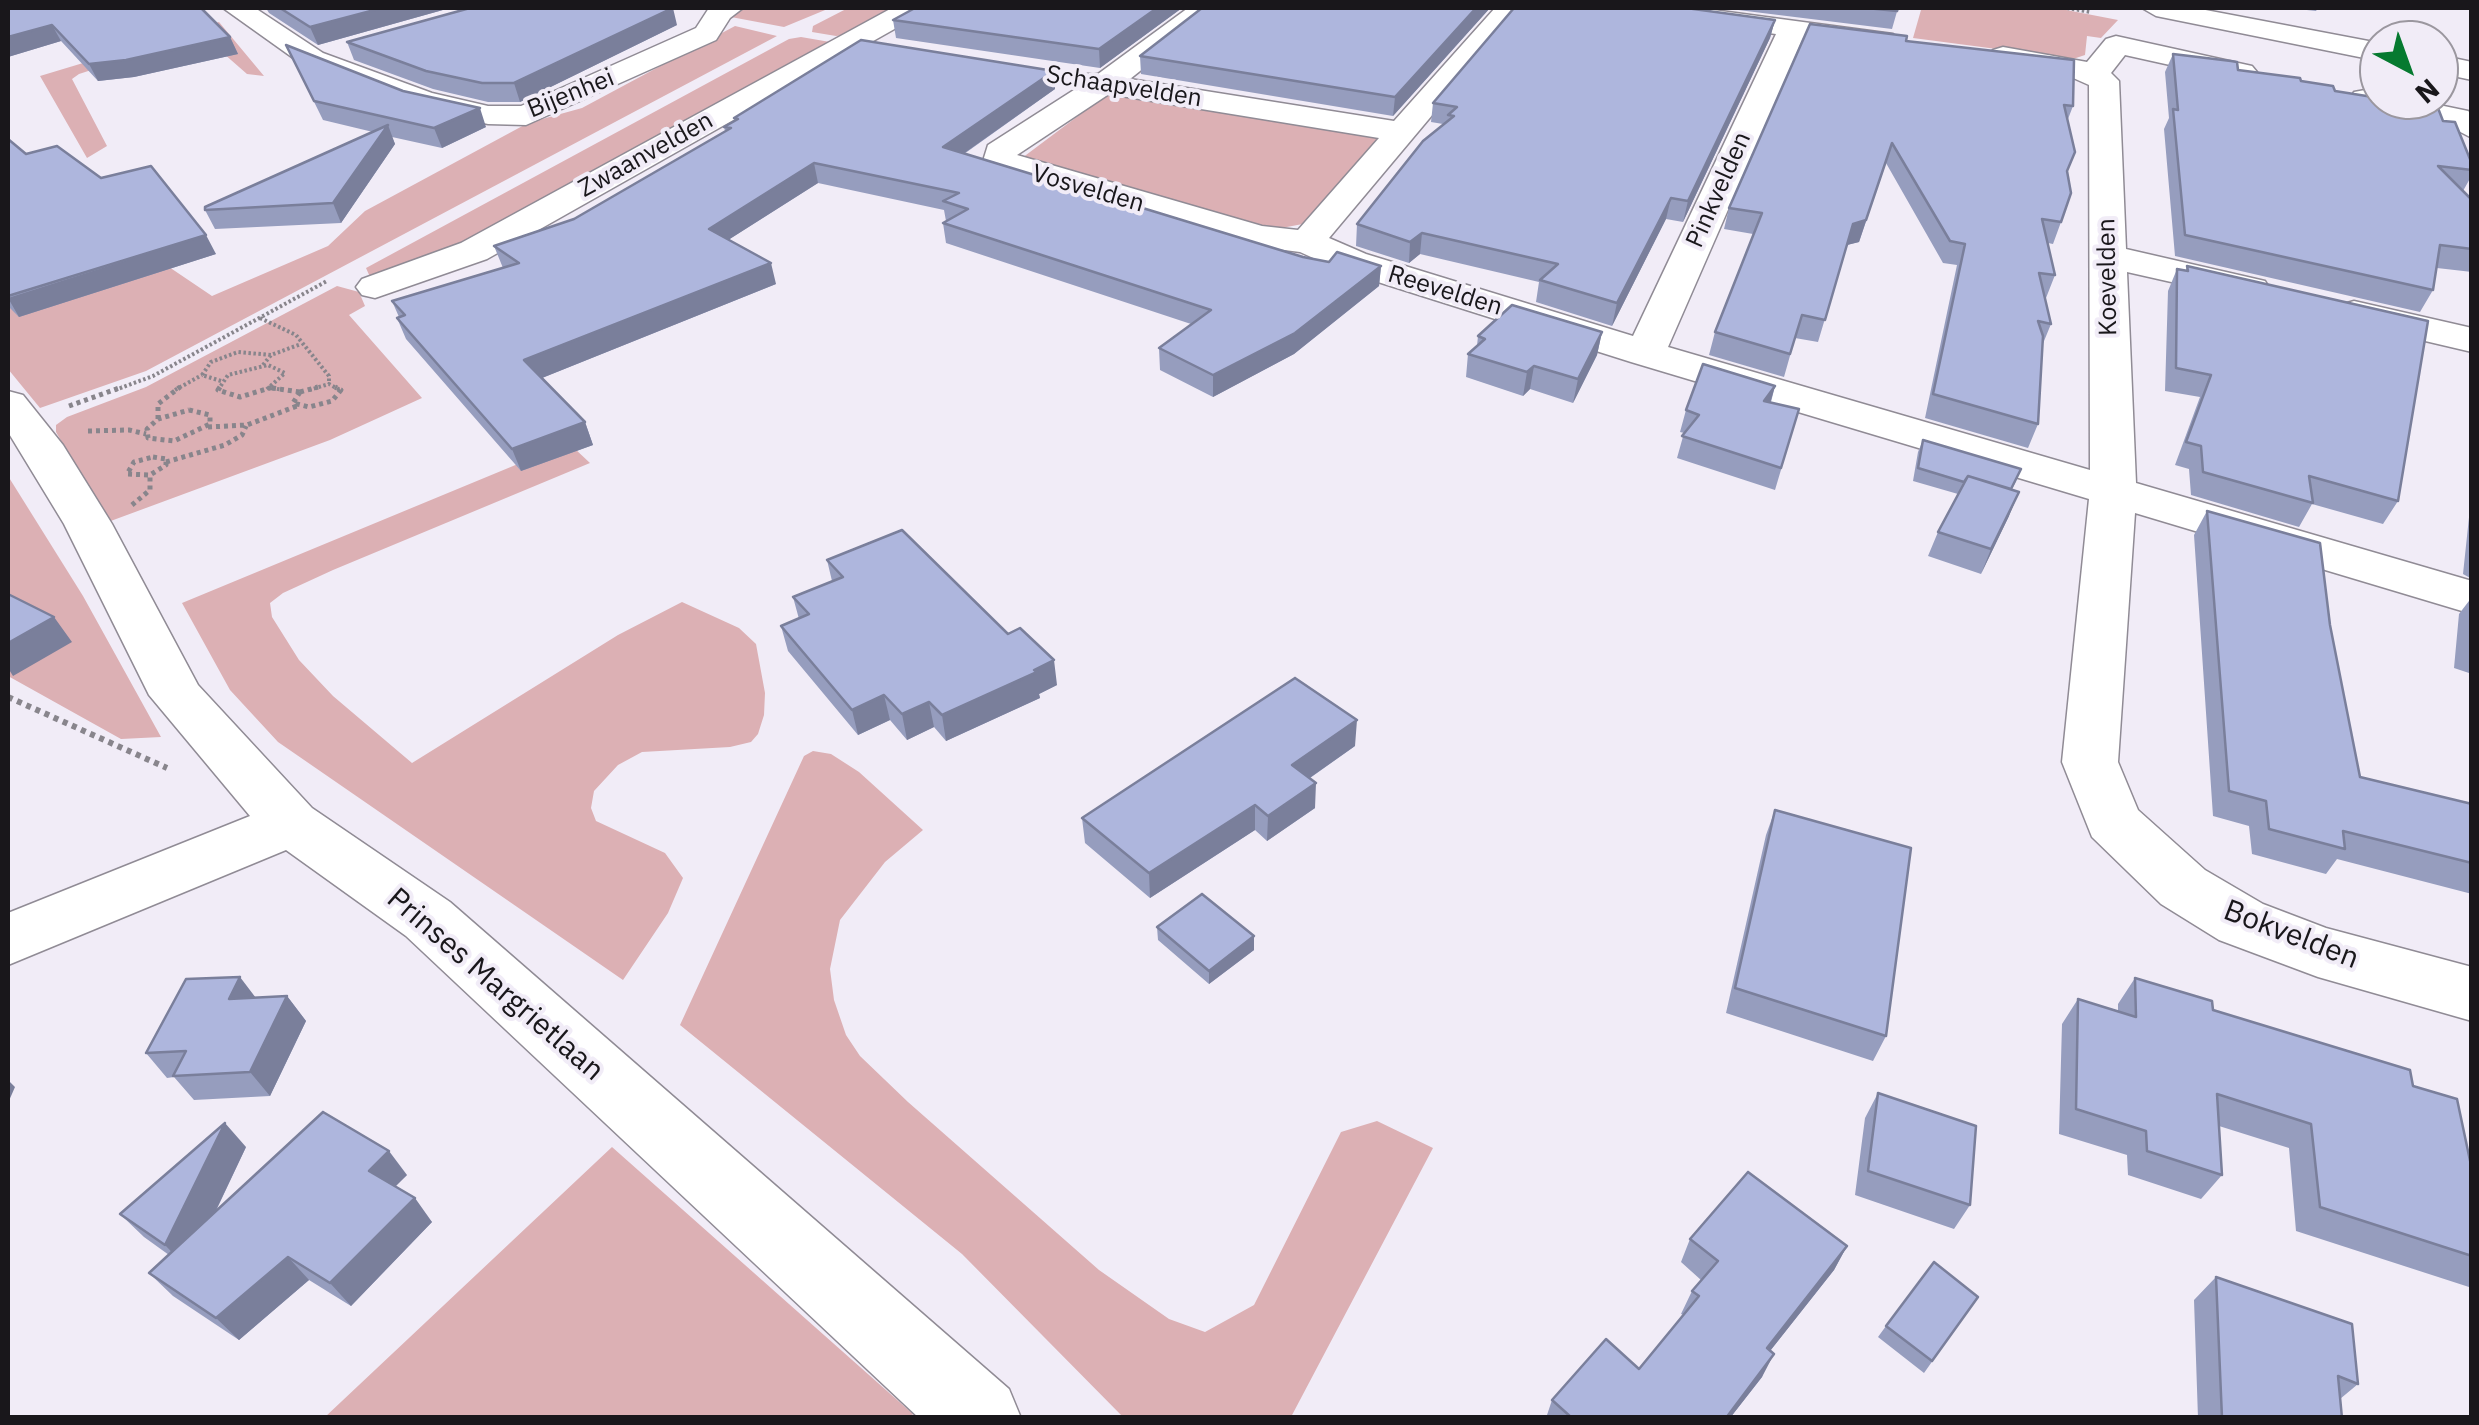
<!DOCTYPE html>
<style>
body{margin:0}
#map{position:relative;width:2479px;height:1425px;overflow:hidden;background:#f1ecf7;font-family:"IBM Plex Sans",sans-serif}
canvas{display:block}
.frame{position:absolute;inset:0;border:10px solid #19171b;pointer-events:none}
.north{position:absolute;left:2359px;top:20px;width:100px;height:100px;box-sizing:border-box;background:#f1ecf7;border:2px solid #9b979f;border-radius:50%;rotate:139deg;font-size:28px;font-weight:700;line-height:40px;text-align:center;color:#19171b}
.north::after{content:'';display:block;margin:auto;width:35px;height:45px;background:#067a30;clip-path:polygon(50% 0,100% 100%,50% 72%,0 100%)}
</style>
<div id="map">
<canvas width="2479" height="1425"></canvas>
<div class="frame"></div>
<div class="north">N</div>
</div>
<script>
const g = document.querySelector('canvas').getContext('2d');
g.lineJoin = 'round';
function paint(path, color) { g.fillStyle = color; g.fill(path, 'evenodd'); }
const poly = rows => new Path2D(rows.map(r => 'M' + r).join(''));
function trace(path, color, width, dash) { g.strokeStyle = color; g.lineWidth = width; g.lineCap = dash ? 'butt' : 'round'; g.setLineDash(dash || []); g.stroke(path); }
function write(font, color, halo, rows, align = 'center') {
  g.font = font + ' "IBM Plex Sans",sans-serif'; g.lineWidth = 8; g.setLineDash([]); g.textBaseline = 'middle'; g.strokeStyle = halo; g.fillStyle = color; for (const [text, x, y, turn = 0] of rows) {
    g.save(); g.translate(x, y); g.rotate((+turn || 0) * Math.PI / 180); g.textAlign = isNaN(turn) ? turn : align; if (halo) g.strokeText(text, 0, 0); g.fillText(text, 0, 0); g.restore();
  }
}
const green = poly([
 [744,8,830,8,784,27,731,17],
 [848,8,900,8,854,34,836,36,812,32,813,26],
 [1911,8,2056,8,2118,20,2101,38,2087,36,2085,55,2073,59,1913,38,1921,10],
 [219,22,264,76,247,74,215,46,178,42,79,74,72,79,107,146,87,158,40,76],
 [735,26,777,36,146,371,40,408,8,369,8,250,95,217,212,296,328,246,365,211,528,123,582,108],
 [801,37,830,42,475,245,370,277,366,268,789,39],
 [1110,92,1382,137,1308,223,1271,230,1022,158],
 [337,286,359,292,365,306,349,315,422,398,330,440,108,522,56,432,56,425,67,417,146,387],
 [559,447,574,448,590,463,333,570,283,593,270,603,272,617,299,660,333,696,412,763,618,635,682,602,739,628,756,644,765,693,764,715,758,734,751,742,730,747,642,752,618,765,594,791,591,808,596,821,665,853,683,878,668,913,623,980,278,742,230,690,182,603],
 [8,476,83,596,161,737,121,739,8,676],
 [813,751,831,754,859,772,923,830,885,862,840,920,830,969,834,1000,846,1035,860,1056,908,1102,1099,1270,1169,1319,1205,1332,1254,1305,1341,1132,1377,1121,1433,1148,1291,1417,1123,1417,962,1254,680,1025,804,756],
 [612,1147,913,1414,910,1418,325,1417]
]);
const pathFar2 = poly([
 [2067,8,2091,12],
 [260,318,296,335,329,376,329,384],
 [263,365,271,355,301,344],
 [221,381,202,375,211,362,238,352,271,355],
 [272,388,283,390],
 [115,390,153,376,327,281],
 [175,390,202,375],
 [218,390,228,375,268,365,285,373,266,390],
 [309,390,329,384,340,390]
]);
const pathFar1 = poly([
 [220,387,218,390,240,397,273,387],
 [272,388,300,392],
 [300,392,293,403,309,407,332,401,341,390,335,387],
 [300,392,318,387],
 [69,406,122,387],
 [189,410,210,415,210,424,174,441,148,438,147,429,158,419,189,410],
 [158,419,158,404,180,387],
 [208,427,247,425,297,406],
 [88,431,129,430,146,434],
 [153,457,166,459,166,465,150,475,127,474,134,462,153,457],
 [166,462,225,445,242,435,246,426],
 [132,505,150,490,150,475]
]);
const path = poly([
 [8,697,167,768]
]);
const minor = poly([
 [223,8,255,8,323,53,432,93,488,106,521,106,696,28,709,8,743,8,730,18,716,40,526,125,488,124,412,107,303,65,223,8],
 [892,8,925,8,921,14,487,259,375,298,362,295,356,287,362,279,461,243,892,8],
 [1188,8,1219,8,1130,79,1394,121,1495,8,1522,8,1329,238,1366,254,1633,336,1776,34,1639,16,1629,14,1626,8,1698,8,1893,34,1897,40,1893,46,1883,49,1803,38,1668,347,2090,470,2089,85,2062,73,1993,62,1988,56,1993,50,2003,47,2087,62,2106,39,2116,36,2252,66,2257,72,2252,78,2242,81,2125,55,2111,73,2119,81,2126,249,2265,281,2270,289,2265,297,2251,300,2127,272,2136,483,2472,581,2472,614,2135,513,2118,762,2138,810,2205,870,2263,904,2326,928,2472,967,2472,1021,2318,977,2219,940,2161,904,2092,837,2062,762,2089,499,1631,362,1340,270,1300,252,1246,245,988,168,983,161,988,145,1077,88,1067,80,1071,74,1098,74,1188,8],
 [1109,94,1379,138,1298,230,1262,226,1017,155,1109,94],
 [2142,8,2195,8,2379,43,2379,61,2156,16,2142,8],
 [2439,55,2472,62,2472,80,2439,73,2439,55],
 [2365,90,2379,93,2379,100,2415,100,2468,111,2472,114,2472,138,2447,125,2354,106,2350,99,2354,92,2365,90],
 [2354,301,2472,328,2472,352,2340,321,2334,313,2340,305,2354,301],
 [8,391,23,395,63,445,112,524,198,685,312,808,450,902,1009,1389,1021,1418,919,1418,406,936,286,850,8,965,8,913,250,816,149,695,64,524,8,432,8,391]
]);
const wall = poly([
 [8,8,230,37,238,54,134,77,98,81,61,41,8,57],
 [266,8,450,8,318,45,269,13],
 [1182,8,1100,68,896,38,893,20],
 [1490,8,1393,116,1141,74,1140,56],
 [1722,8,1898,8,1892,29],
 [2288,8,2318,8,2316,11],
 [1775,20,1770,38,1683,222,1666,219,1612,326,1536,302,1539,282,1420,254,1409,263,1356,246,1357,224,1443,124,1431,122,1433,103],
 [677,25,520,102,488,102,433,89,354,60,347,42],
 [1906,41,2073,106,2068,119,2067,173,2061,222,2053,244,2048,243,2055,275,2046,298,2045,297,2051,324,2042,346,2038,424,2028,448,1925,418,1957,265,1943,263,1886,163,1859,242,1847,245,1818,342,1795,338,1784,377,1709,355,1715,332,1753,234,1724,229,1729,208],
 [286,45,486,127,442,148,392,137,395,144,341,223,215,229,205,210,373,132,323,120],
 [2173,54,2238,70,2301,81,2443,121,2472,164,2472,175,2463,191,2472,200,2472,272,2437,268,2433,290,2420,312,2175,256,2164,129,2169,118,2165,72],
 [1054,71,1055,89,964,154,1303,257,1329,262,1381,266,1379,286,1294,354,1213,397,1160,370,1159,348,1191,324,946,243,943,223,946,221,944,210,818,183,728,240,776,284,542,378,585,422,593,445,521,471,406,339,397,318,399,317,392,301,503,268,494,246,574,219,725,131,724,127,734,121,734,118],
 [8,139,26,154,101,178,216,254,19,317,8,306],
 [2187,266,2398,501,2383,524,2312,504,2299,527,2191,495,2189,469,2175,465,2200,397,2165,391,2168,291,2177,269,2186,271],
 [1602,332,1597,355,1573,403,1530,389,1523,396,1466,377,1468,354,1477,346,1478,336],
 [1775,386,1771,402,1799,409,1775,490,1677,458,1684,433,1680,432,1686,410],
 [1923,440,2016,481,2012,489,2009,516,1981,574,1928,556,1938,532,1958,494,1913,481,1918,452],
 [2472,489,2472,579,2463,574],
 [2207,511,2330,625,2360,777,2472,804,2472,894,2337,859,2326,874,2252,854,2249,826,2213,816,2194,535],
 [827,560,1057,685,1039,694,1040,698,946,741,934,727,907,740,890,720,858,735,788,651,781,626,799,619,793,597,832,581],
 [2472,597,2472,674,2454,668,2459,614],
 [1355,746,1310,778,1315,808,1267,841,1255,830,1150,898,1085,843,1082,818],
 [1775,810,1886,1036,1873,1061,1726,1013,1766,835],
 [1157,927,1254,936,1254,950,1209,984,1158,940],
 [2135,978,2213,1010,2413,1086,2472,1170,2472,1285,2469,1287,2296,1231,2289,1148,2219,1126,2222,1175,2201,1199,2128,1175,2127,1155,2059,1134,2062,1024,2078,999,2118,1011,2118,1004],
 [287,996,306,1021,270,1096,194,1100,174,1077,167,1078,146,1053,256,998],
 [1878,1093,1970,1205,1954,1229,1855,1195,1865,1118],
 [246,1147,215,1213,407,1175,395,1186,432,1222,351,1306,309,1280,239,1340,173,1296,149,1273,169,1255,144,1237,120,1214],
 [1690,1239,1847,1246,1834,1270,1770,1351,1762,1377,1730,1418,1546,1418,1552,1400,1639,1369,1684,1315,1681,1314,1692,1291,1701,1280,1681,1262],
 [2216,1277,2358,1384,2340,1399,2342,1418,2198,1418,2194,1300],
 [1978,1297,1924,1373,1878,1337,1886,1326]
]);
const shadedWall = poly([
 [382,8,450,8,318,45,310,27],
 [673,8,677,25,520,102,514,83],
 [1157,8,1182,8,1100,68,1099,49],
 [1476,8,1490,8,1393,116,1395,97],
 [1775,20,1770,38,1683,222,1688,201],
 [52,25,61,41,8,57,8,37],
 [230,37,238,54,134,77,98,81,89,64],
 [1054,71,1055,89,946,166,943,147],
 [480,108,486,127,442,148,434,128],
 [388,125,395,144,341,223,333,203],
 [1892,143,1859,242,1847,245,1853,224],
 [814,163,818,183,714,249,709,229],
 [1671,198,1666,219,1612,326,1617,303],
 [1422,233,1420,254,1409,263,1410,242],
 [206,235,216,254,19,317,8,298],
 [771,263,776,284,532,382,524,360],
 [1381,266,1379,286,1294,354,1213,397,1213,375],
 [1602,332,1597,355,1573,403,1578,379],
 [1534,366,1530,389,1523,396,1527,372],
 [1775,386,1769,407,1764,401],
 [585,422,593,445,521,471,512,449],
 [2019,492,2009,516,1981,574,1991,549],
 [54,617,72,642,13,676,8,668,8,643],
 [1054,660,1057,685,1039,694,1040,698,946,741,942,715],
 [884,695,890,720,858,735,852,710],
 [929,702,934,727,907,740,902,714],
 [1357,720,1355,746,1291,791,1292,765],
 [1316,783,1315,808,1267,841,1268,816],
 [1255,805,1255,830,1150,898,1149,873],
 [1254,936,1254,950,1209,984,1209,971],
 [240,977,259,1002,229,999],
 [287,996,306,1021,270,1096,250,1072],
 [8,1080,15,1087,8,1103],
 [225,1123,246,1147,188,1269,165,1245],
 [389,1151,407,1175,387,1195,369,1171],
 [415,1198,432,1222,351,1306,330,1283],
 [1847,1246,1834,1270,1755,1370,1767,1348],
 [288,1257,309,1280,239,1340,216,1318],
 [1774,1354,1762,1377,1730,1418,1726,1418]
]);
const building = poly([
 [8,8,201,8,230,37,126,60,89,64,52,25,8,37,8,8],
 [280,8,382,8,310,27,280,8],
 [470,8,673,8,514,83,482,83,426,71,347,42,470,8],
 [915,8,1157,8,1099,49,893,20,915,8],
 [1202,8,1476,8,1395,97,1140,56,1202,8],
 [1514,8,1686,8,1775,20,1688,201,1671,198,1617,303,1540,280,1558,264,1422,233,1410,242,1357,224,1423,141,1454,116,1448,115,1457,107,1433,103,1514,8],
 [1866,8,1898,8,1897,11,1866,8],
 [1810,24,1907,36,1906,41,2074,60,2073,106,2064,105,2075,152,2067,171,2071,193,2061,222,2042,219,2055,275,2039,273,2051,324,2038,321,2043,336,2038,424,1933,394,1965,244,1950,241,1892,143,1866,220,1853,224,1825,320,1802,315,1790,354,1715,332,1762,213,1729,208,1810,24],
 [861,40,1054,71,943,147,1303,257,1329,262,1337,252,1381,266,1295,333,1213,375,1159,348,1211,310,943,223,968,209,943,201,959,193,814,163,709,229,771,263,524,360,585,422,512,449,397,318,405,315,392,301,519,263,494,246,574,219,731,128,724,127,738,119,734,118,861,40],
 [286,45,403,91,480,108,434,128,314,101,286,45],
 [2173,54,2231,61,2237,62,2238,70,2300,78,2301,81,2333,86,2335,91,2379,98,2379,100,2391,100,2438,108,2443,121,2455,122,2472,164,2472,170,2438,166,2472,200,2472,249,2440,245,2433,290,2185,235,2173,109,2178,110,2173,54],
 [388,125,333,203,205,210,205,207,388,125],
 [8,139,26,154,57,146,101,178,151,166,206,235,8,296,8,139],
 [2187,266,2428,321,2398,501,2309,476,2313,503,2203,472,2201,446,2186,442,2211,375,2176,368,2177,269,2188,271,2187,266],
 [1512,305,1602,332,1578,379,1534,366,1527,372,1468,354,1485,339,1478,336,1512,305],
 [1703,364,1775,386,1764,401,1799,409,1781,468,1682,436,1699,415,1686,410,1703,364],
 [1923,440,2021,469,2011,489,1968,476,1964,482,1918,468,1923,440],
 [1968,476,2019,492,1991,549,1938,532,1968,476],
 [2207,511,2320,543,2330,625,2360,777,2472,804,2472,863,2343,831,2345,849,2269,829,2266,801,2229,791,2207,511],
 [902,530,1008,634,1020,628,1054,660,1034,670,1037,672,942,715,929,702,902,714,884,695,852,710,781,626,809,614,793,597,843,577,827,560,902,530],
 [8,594,54,617,8,643,8,594],
 [1295,678,1357,720,1292,765,1316,783,1268,816,1255,805,1149,873,1082,818,1295,678],
 [1775,810,1911,848,1886,1036,1735,988,1775,810],
 [1202,894,1254,936,1209,971,1157,927,1202,894],
 [240,977,229,999,287,996,250,1072,173,1076,186,1051,146,1053,186,979,240,977],
 [2135,978,2212,1001,2213,1010,2410,1070,2413,1086,2457,1099,2472,1170,2472,1256,2320,1207,2311,1124,2217,1094,2222,1175,2147,1151,2146,1131,2076,1109,2078,999,2136,1017,2135,978],
 [1878,1093,1976,1126,1970,1205,1868,1171,1878,1093],
 [323,1112,389,1151,369,1171,415,1198,330,1283,288,1257,216,1318,149,1273,323,1112],
 [225,1123,165,1245,120,1214,225,1123],
 [1748,1172,1847,1246,1767,1348,1774,1354,1726,1418,1572,1418,1552,1400,1606,1339,1639,1369,1699,1296,1692,1291,1718,1261,1690,1239,1748,1172],
 [1934,1262,1978,1297,1932,1361,1886,1326,1934,1262],
 [2216,1277,2352,1324,2358,1384,2338,1376,2342,1418,2222,1418,2216,1277]
]);
const farStreetnames = [
 ["Schaapvelden",1124,87,9],
 ["Bijenhei",571,94,-22],
 ["Zwaanvelden",646,155,-29],
 ["Vosvelden",1088,189,16],
 ["Pinkvelden",1719,190,-66],
 ["Koevelden",2108,277,-91],
 ["Reevelden",1445,291,17]
];
const streetNames = [
 ["Bokvelden",2291,935,21],
 ["Prinses Margrietlaan",495,985,41]
];
paint(green, '#dcb0b4');
trace(minor, '#908b95', 3);
trace(pathFar2, '#88858c', 4, [2.5, 2.5]);
trace(pathFar1, '#88858c', 5, [4, 4]);
trace(path, '#88858c', 6, [5, 5]);
paint(minor, '#fff');
paint(wall, '#969dbe');
paint(shadedWall, '#7a7f9b');
paint(building, '#aeb6dd');
trace(building, '#7a7f9b', 2.5);
write('25px', '#19171b', '#f1ecf7', farStreetnames);
write('30px', '#19171b', '#f1ecf7', streetNames);
</script>
